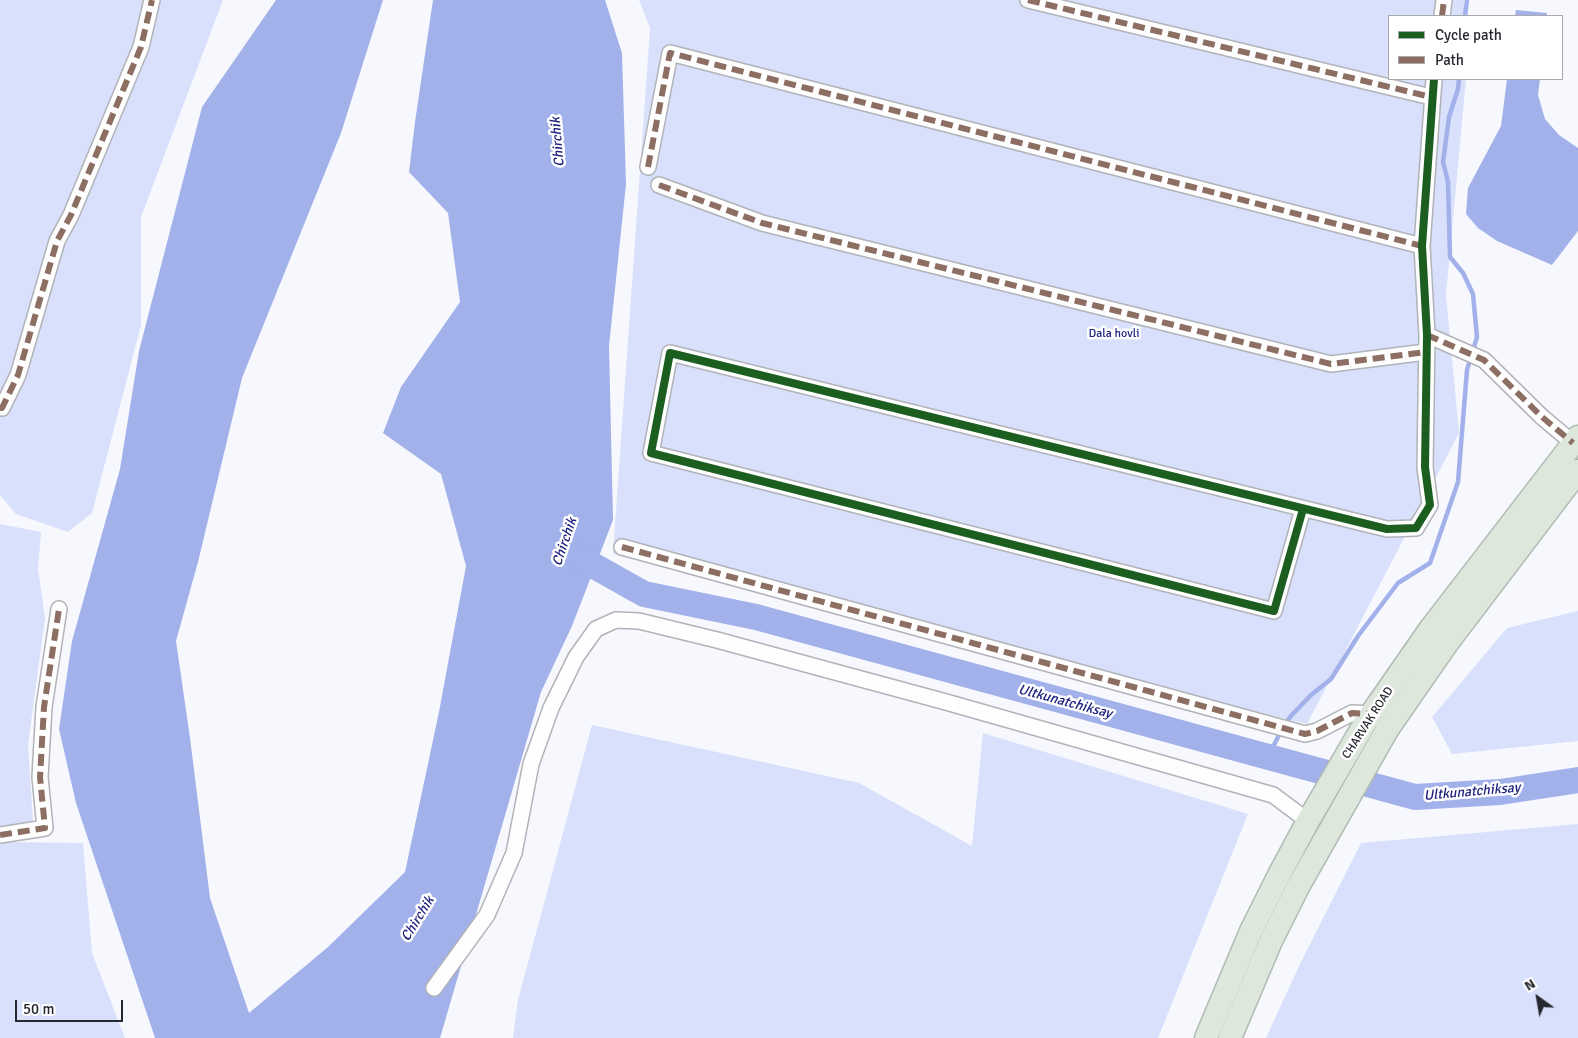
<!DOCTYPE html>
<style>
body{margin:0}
#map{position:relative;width:1578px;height:1038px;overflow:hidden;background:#f7f8fd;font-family:Signika,sans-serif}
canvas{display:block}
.legend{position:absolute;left:1388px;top:15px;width:175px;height:65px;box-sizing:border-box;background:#fff;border:1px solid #a8a9ac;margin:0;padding:6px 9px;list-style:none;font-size:15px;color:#26282f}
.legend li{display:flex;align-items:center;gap:10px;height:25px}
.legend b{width:25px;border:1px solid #a8a9ac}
.north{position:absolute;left:1513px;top:973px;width:50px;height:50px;-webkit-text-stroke:4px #fff;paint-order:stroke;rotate:328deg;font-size:14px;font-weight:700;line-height:20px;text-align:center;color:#26282f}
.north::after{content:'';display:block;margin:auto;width:18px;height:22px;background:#26282f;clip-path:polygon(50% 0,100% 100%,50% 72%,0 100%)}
.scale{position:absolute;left:15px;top:1000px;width:108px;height:22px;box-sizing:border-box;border:2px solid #26282f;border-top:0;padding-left:6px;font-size:15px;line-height:18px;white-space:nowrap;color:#26282f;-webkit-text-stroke:4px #fff;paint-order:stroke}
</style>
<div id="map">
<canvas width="1578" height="1038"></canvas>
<ul class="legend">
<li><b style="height:6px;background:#1b5e20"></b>Cycle path</li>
<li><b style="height:6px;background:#8d6e63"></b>Path</li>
</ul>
<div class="north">N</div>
<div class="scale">50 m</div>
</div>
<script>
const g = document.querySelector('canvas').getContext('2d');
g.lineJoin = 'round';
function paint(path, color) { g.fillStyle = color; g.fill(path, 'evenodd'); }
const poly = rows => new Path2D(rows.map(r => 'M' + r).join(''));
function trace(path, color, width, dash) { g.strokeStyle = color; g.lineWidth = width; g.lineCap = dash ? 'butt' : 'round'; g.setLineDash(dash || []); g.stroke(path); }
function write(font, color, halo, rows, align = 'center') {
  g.font = font + ' Signika,sans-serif'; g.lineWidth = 5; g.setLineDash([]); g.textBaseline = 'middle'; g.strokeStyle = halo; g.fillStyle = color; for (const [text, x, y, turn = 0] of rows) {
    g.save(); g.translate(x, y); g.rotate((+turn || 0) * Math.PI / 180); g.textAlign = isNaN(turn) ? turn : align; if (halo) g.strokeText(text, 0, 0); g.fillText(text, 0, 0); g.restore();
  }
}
const green = poly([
 [0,0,223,0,141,217,141,325,92,513,68,532,16,514,0,495],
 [639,0,1464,0,1465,16,1389,16,1389,79,1466,79,1446,295,1459,433,1307,724,613,554,650,28],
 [0,524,41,532,38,569,45,618,28,745,33,822,0,828],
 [1578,611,1578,741,1452,754,1432,717,1507,628],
 [592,725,859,783,972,846,983,733,1248,814,1158,1038,513,1038,518,1000],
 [1578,824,1578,1038,1266,1038,1300,964,1361,843],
 [0,842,83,843,92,953,125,1038,0,1038]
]);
const water = poly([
 [276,0,383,0,341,133,242,378,198,562,176,641,190,738,210,898,249,1013,328,947,405,872,439,712,466,566,441,474,383,433,401,387,460,302,448,213,409,172,415,122,433,0,605,0,622,53,626,184,609,346,613,520,572,626,541,692,440,1038,155,1038,76,803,59,729,72,641,120,469,139,351,202,107],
 [1516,10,1547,13,1547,16,1515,16],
 [1507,79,1540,79,1538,95,1545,119,1559,135,1578,148,1578,231,1552,265,1497,241,1478,228,1466,214,1468,188,1501,126]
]);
const stream = poly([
 [1465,16,1467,0],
 [1285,725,1290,717,1311,695,1331,679,1358,636,1398,583,1430,563,1458,482,1467,370,1477,337,1473,294,1463,273,1450,257,1448,182,1443,162,1449,117,1458,89,1459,79],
 [1268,757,1281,731]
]);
const river = poly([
 [564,549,644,594,756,617,1415,797,1500,792,1578,780]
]);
const minor = poly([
 [1028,0,1431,97],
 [1442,16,1444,0],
 [648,167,670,53,1422,246],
 [659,185,762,223,1331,364,1426,352],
 [1427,335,1484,360,1542,417,1573,443],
 [0,408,2,408,18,375,57,241,71,215,141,47,152,0],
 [1303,509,1274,611,651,453,670,353,1387,529,1416,528,1430,505,1425,467,1427,335,1422,246,1434,79],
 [622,547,1305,734,1317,731,1352,713,1371,714],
 [0,835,45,828,40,777,44,707,59,609],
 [434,988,487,915,514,853,531,764,551,708,576,657,596,629,616,620,639,621,717,640,946,702,1273,795,1308,821]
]);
const highway = poly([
 [1206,1038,1251,931,1279,875,1308,821,1365,723,1431,628,1578,437],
 [1230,1038,1271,941,1299,885,1387,730,1448,642,1578,471]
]);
const quiet = poly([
 [1028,0,1431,97],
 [1442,16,1444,0],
 [648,167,670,53,1422,246],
 [659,185,762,223,1331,364,1426,352],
 [1427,335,1484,360,1542,417,1573,443],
 [0,408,2,408,18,375,57,241,71,215,141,47,152,0],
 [622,547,1305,734,1317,731,1352,713,1371,714],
 [0,835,45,828,40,777,44,707,59,609]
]);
const cycleway = poly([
 [1303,509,1274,611,651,453,670,353,1387,529,1416,528,1430,505,1425,467,1427,335,1422,246,1434,79]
]);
const parkNames = [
 ["Dala hovli",1114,334]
];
const streetNames = [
 ["CHARVAK ROAD",1368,723,-57]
];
const waterNames = [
 ["Chirchik",558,142,-95],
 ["Chirchik",565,542,-71],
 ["Ultkunatchiksay",1065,702,15],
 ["Ultkunatchiksay",1472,792,-5],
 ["Chirchik",418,919,-58]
];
paint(green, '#d8e0fb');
paint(water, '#a2b1ea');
trace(stream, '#a2b1ea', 4.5);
trace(river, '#a2b1ea', 26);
trace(minor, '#b1b3b8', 18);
trace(highway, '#afbab1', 25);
trace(minor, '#fefeff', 15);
trace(highway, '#dde7dc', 22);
trace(quiet, '#8d6e63', 6, [12, 6]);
trace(cycleway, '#1b5e20', 8);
write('12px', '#1f2581', '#fff', parkNames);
write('12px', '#26282f', '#fff', streetNames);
write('italic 14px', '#1d217d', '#fff', waterNames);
</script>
